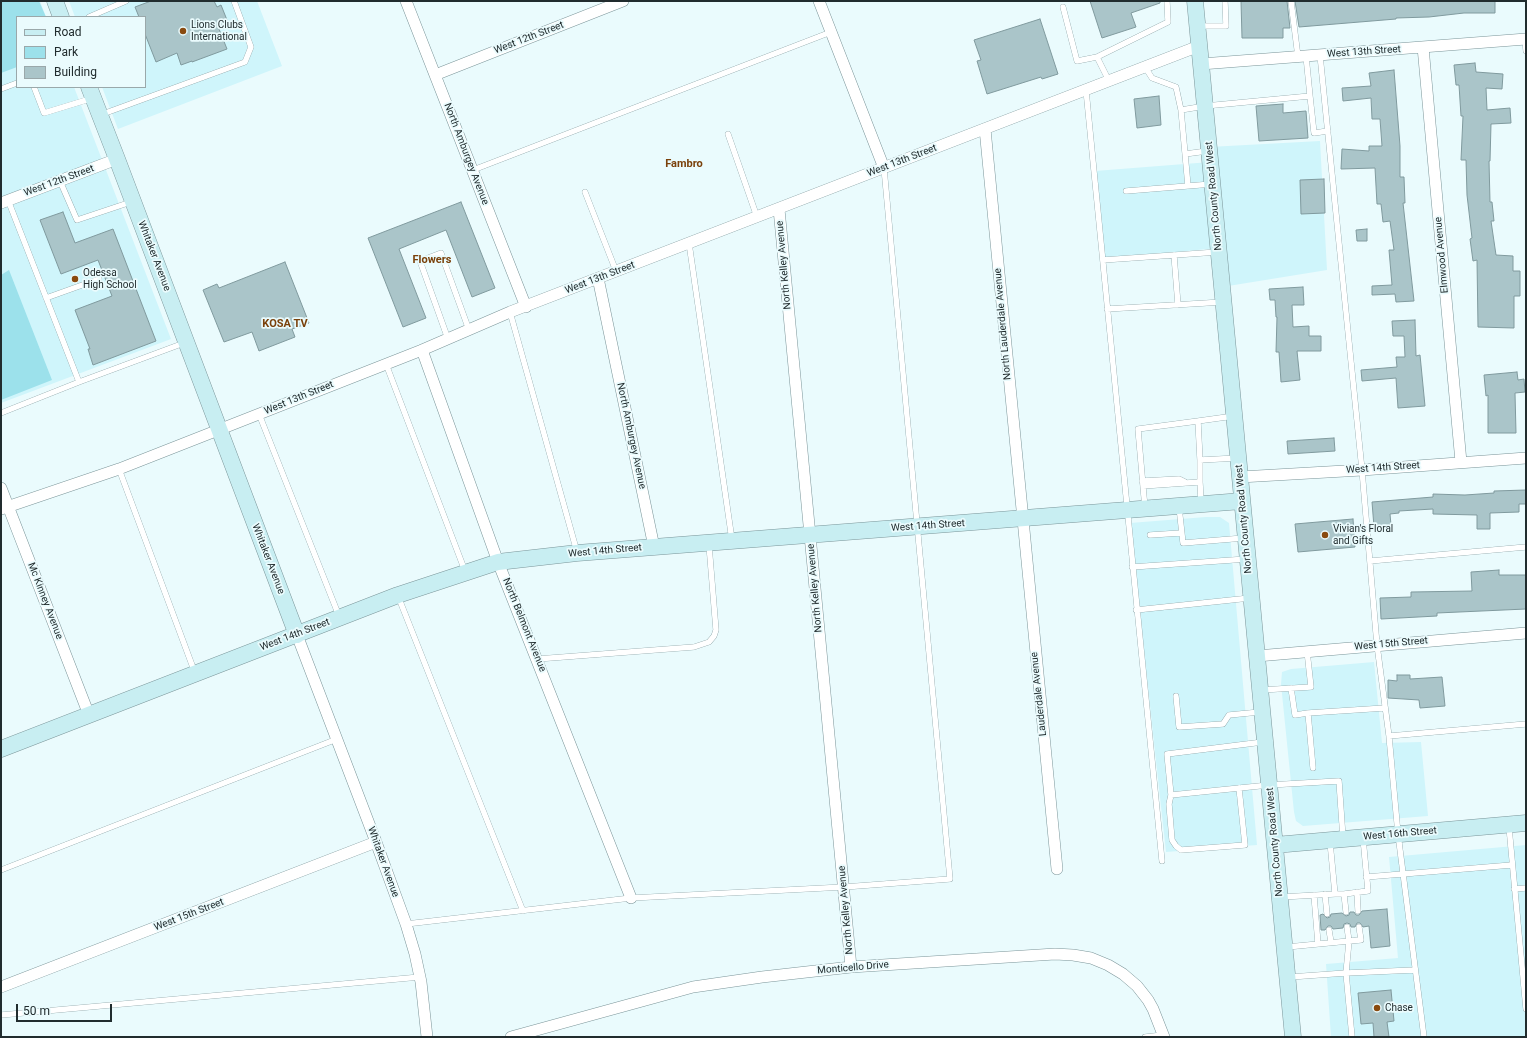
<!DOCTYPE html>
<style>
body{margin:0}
#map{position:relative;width:1527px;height:1038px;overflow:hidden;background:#eafbfd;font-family:Roboto,sans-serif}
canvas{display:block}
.frame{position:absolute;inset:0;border:2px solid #212c2e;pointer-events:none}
.legend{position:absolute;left:16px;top:16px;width:130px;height:72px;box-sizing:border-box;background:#eafbfd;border:1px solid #9aa8aa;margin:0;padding:5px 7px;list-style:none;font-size:12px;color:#212c2e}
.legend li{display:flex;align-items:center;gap:8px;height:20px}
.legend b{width:20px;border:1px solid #9aa8aa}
.scale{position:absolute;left:16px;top:1004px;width:96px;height:18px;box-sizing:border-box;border:2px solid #212c2e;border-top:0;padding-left:5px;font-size:12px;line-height:14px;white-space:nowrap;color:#212c2e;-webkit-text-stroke:3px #eafbfd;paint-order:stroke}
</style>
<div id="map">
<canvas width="1527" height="1038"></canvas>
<div class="frame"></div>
<ul class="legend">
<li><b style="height:5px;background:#c8eef2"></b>Road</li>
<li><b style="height:11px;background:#9ce1eb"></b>Park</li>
<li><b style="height:11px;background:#aac5c9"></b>Building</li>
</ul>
<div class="scale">50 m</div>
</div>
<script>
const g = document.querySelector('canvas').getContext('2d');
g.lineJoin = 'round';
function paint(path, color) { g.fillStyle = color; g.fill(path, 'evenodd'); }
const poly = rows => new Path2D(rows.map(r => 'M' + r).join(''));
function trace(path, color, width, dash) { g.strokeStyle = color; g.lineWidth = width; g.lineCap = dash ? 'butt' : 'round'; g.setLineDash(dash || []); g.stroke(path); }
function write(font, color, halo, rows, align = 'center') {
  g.font = font + ' Roboto,sans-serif'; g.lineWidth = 3.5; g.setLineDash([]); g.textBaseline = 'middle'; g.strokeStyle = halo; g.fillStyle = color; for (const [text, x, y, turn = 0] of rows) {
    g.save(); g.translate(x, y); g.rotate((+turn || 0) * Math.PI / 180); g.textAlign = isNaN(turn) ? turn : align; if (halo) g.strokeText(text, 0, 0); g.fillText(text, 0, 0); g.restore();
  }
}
const built = poly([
 [1,1,40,1,46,17,17,17,17,87,74,87,171,339,1,403],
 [69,1,257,1,282,66,118,129,102,87,145,87,145,17,75,17],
 [1320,141,1327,270,1222,287,1218,248,1104,259,1095,171,1210,162,1209,147],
 [1206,517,1220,517,1229,523,1257,845,1166,852,1130,523],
 [1374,662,1382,743,1421,742,1428,816,1303,826,1296,821,1294,812,1281,684,1282,672,1291,669],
 [1526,845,1526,1037,1331,1037,1326,964,1398,958,1389,857]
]);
const green = poly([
 [1,1,39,1,46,17,17,17,17,67,1,73],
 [9,270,52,380,1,400,1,275]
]);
const building = poly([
 [151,1,214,1,217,7,221,5,229,25,219,29,227,49,192,62,192,61,181,65,177,53,156,62,145,34,145,17,139,17,135,7,151,1],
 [1090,1,1160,1,1160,3,1131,13,1136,27,1102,38,1090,1],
 [1241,1,1287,1,1290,28,1283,28,1283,38,1242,38,1241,1],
 [1295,1,1495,1,1495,13,1464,13,1429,17,1396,18,1396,19,1299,27,1295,1],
 [1040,19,1058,74,1042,79,1041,77,987,94,977,61,981,60,974,40,1040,19],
 [1475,63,1476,72,1503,74,1502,89,1486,88,1487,110,1510,108,1511,123,1491,124,1490,161,1489,161,1490,202,1492,202,1494,221,1491,221,1496,255,1513,256,1513,271,1520,271,1520,296,1514,296,1514,328,1478,327,1477,260,1473,261,1470,239,1472,238,1467,195,1466,160,1461,160,1463,116,1461,116,1459,85,1456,85,1454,65,1475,63],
 [1394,70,1400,146,1400,177,1404,177,1405,203,1403,203,1414,301,1396,302,1395,294,1372,295,1372,286,1392,285,1389,250,1394,250,1390,221,1383,222,1381,204,1377,204,1375,168,1341,169,1342,149,1369,151,1369,146,1382,146,1380,119,1372,119,1371,98,1343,101,1342,88,1371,86,1369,73,1394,70],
 [1159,96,1161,125,1137,128,1134,99,1159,96],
 [1283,104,1283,113,1306,111,1308,138,1259,141,1256,106,1283,104],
 [1324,179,1325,213,1301,214,1300,180,1324,179],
 [461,202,495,288,472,297,446,230,399,249,426,318,403,327,368,238,461,202],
 [63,212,75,243,113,229,156,341,93,365,88,349,90,349,75,310,112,296,98,260,61,274,40,220,63,212],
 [1367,229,1367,241,1357,241,1356,230,1367,229],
 [285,262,309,323,292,329,295,337,259,351,252,332,224,342,203,290,217,284,219,288,285,262],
 [1303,287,1304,305,1292,305,1293,327,1309,326,1309,336,1321,336,1321,351,1297,351,1300,380,1281,382,1279,352,1276,352,1277,317,1276,317,1275,300,1270,300,1269,289,1303,287],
 [1415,320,1416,356,1420,355,1425,406,1398,408,1396,378,1362,381,1361,370,1397,367,1396,357,1405,357,1404,336,1393,336,1392,321,1415,320],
 [1517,372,1518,380,1524,379,1525,392,1515,393,1516,433,1488,433,1488,395,1486,396,1484,375,1517,372],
 [1334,438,1335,451,1288,454,1287,441,1334,438],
 [1526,490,1526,504,1519,504,1519,512,1490,513,1490,529,1477,529,1477,515,1433,514,1433,509,1399,511,1399,513,1390,514,1391,525,1374,527,1372,502,1433,497,1433,494,1465,495,1494,493,1494,491,1526,490],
 [1353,519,1355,547,1298,552,1295,524,1353,519],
 [1499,570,1499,575,1526,575,1526,609,1437,613,1437,616,1381,619,1380,598,1411,597,1411,592,1472,591,1471,572,1499,570],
 [1397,675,1410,675,1410,679,1442,677,1445,706,1420,708,1419,700,1388,698,1388,680,1397,681,1397,675],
 [1387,909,1390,946,1371,948,1369,926,1363,927,1360,923,1357,923,1355,927,1351,927,1350,924,1347,923,1344,924,1343,928,1333,929,1331,926,1328,926,1325,930,1321,930,1320,915,1323,914,1327,918,1330,917,1331,914,1342,913,1346,916,1349,915,1350,912,1354,912,1356,915,1359,915,1362,911,1387,909],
 [1391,990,1394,1021,1387,1022,1389,1037,1374,1037,1373,1023,1361,1024,1358,993,1391,990]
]);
const lane = poly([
 [1291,1,1298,57],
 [1063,7,1077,61,1097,57],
 [89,17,126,1],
 [1200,26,1226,26,1225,1],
 [1525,39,1526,51],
 [1320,55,1362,470,1377,645,1389,736,1398,834,1424,1037],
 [1145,67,1152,78,1176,87,1181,110,1188,186],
 [1109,81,1097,57,1168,22,1167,1],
 [34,87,44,113,93,98],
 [1,89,17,83],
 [1086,90,1162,861],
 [1310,96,1314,133,1328,131],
 [1181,110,1205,106,1310,96,1306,56],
 [100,115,245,62,251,47,234,1],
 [728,134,757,217],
 [1185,154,1207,151],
 [473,170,831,32],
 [60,181,77,220,131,202],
 [1126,191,1212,184],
 [585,192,616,271],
 [689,243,732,540],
 [1174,255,1178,305],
 [1103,260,1218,252],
 [46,298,99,279],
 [1107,309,1223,302],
 [510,312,577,552],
 [448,339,420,261,441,253,469,330],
 [386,364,465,571],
 [79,382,184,343],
 [1,413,79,382,8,200],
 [259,414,339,616],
 [1234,416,1198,421,1200,460,1238,458],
 [1200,460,1200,482],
 [119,469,195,673],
 [1142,481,1179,479,1185,482],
 [1143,486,1138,429,1198,421],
 [1179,507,1183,543,1244,538],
 [1145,508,1143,486,1200,482,1201,502],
 [1150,535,1181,533],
 [1370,561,1526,547],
 [1132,567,1247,559],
 [398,596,523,911],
 [1136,610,1250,598],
 [537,659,694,647,709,642,714,636,716,630,709,545],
 [1291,688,1295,715,1308,713],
 [1261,690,1311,687,1307,651],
 [1176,696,1179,727,1223,724,1229,715,1260,712],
 [1389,736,1526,724],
 [1263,742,1167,754,1171,795,1269,785,1339,781,1343,838],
 [1313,768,1308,713,1385,708],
 [1171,795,1169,804,1172,840,1176,846,1181,850,1245,845,1239,788],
 [1509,827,1526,1009],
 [1330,842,1335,894,1344,894],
 [1,870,337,739],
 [1366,877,1512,865],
 [1514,889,1526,888],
 [1357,892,1358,911],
 [1325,894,1327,914],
 [1314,895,1318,944],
 [1281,897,1335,894],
 [1346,912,1344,894,1368,891,1363,838],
 [406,924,631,898,844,887,950,879,884,168],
 [1329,930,1331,942],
 [1287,947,1349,941,1347,927],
 [1290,977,1346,973,1415,970],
 [1,1015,420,977],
 [1145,1037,1163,1035],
 [1352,1037,1346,973,1349,941,1361,940,1359,927]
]);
const street = poly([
 [406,1,526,307],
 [819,1,884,168],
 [1423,47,1461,462],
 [1201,64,1526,39],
 [435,75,623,1],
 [985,129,1057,869],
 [1,203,117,159],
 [779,209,851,967],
 [598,278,654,547],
 [422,350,498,562,631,898],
 [1240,477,1362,470,1526,458],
 [1,488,89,715],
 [1,509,119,469,422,350,510,312,1199,46],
 [297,635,376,842,406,924,415,954,421,982,427,1037],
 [1257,656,1526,633],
 [1,987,376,842],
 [511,1037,693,987,762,977,851,967,1055,954,1073,955,1091,958,1108,965,1123,974,1137,986,1148,1000,1153,1009,1164,1037]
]);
const secondary = poly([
 [55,1,61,17],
 [1195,1,1293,1037],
 [89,87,117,159,297,635],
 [1,749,398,595,498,562,577,553,1242,501],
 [1275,845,1526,823]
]);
const markers = [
 [183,31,4,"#894a0f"],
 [75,279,4,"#894a0f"],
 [1325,535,4,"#894a0f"],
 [1377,1008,4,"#894a0f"]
];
const poiNames = [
 ["Lions Clubs",191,25],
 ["International",191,37],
 ["Odessa",83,273],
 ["High School",83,285],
 ["Vivian's Floral",1333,529],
 ["and Gifts",1333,541],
 ["Chase",1385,1008]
];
const streetNames = [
 ["West 12th Street",529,38,-21],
 ["West 13th Street",1364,52,-4],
 ["North Amburgey Avenue",466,154,69],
 ["West 13th Street",902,161,-21],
 ["West 12th Street",59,181,-20],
 ["North County Road West",1214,196,-95],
 ["Elmwood Avenue",1442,255,-95],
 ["Whitaker Avenue",154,256,69],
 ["North Kelley Avenue",784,265,-95],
 ["West 13th Street",600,278,-21],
 ["North Lauderdale Avenue",1003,324,-95],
 ["West 13th Street",299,398,-22],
 ["North Amburgey Avenue",631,436,78],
 ["West 14th Street",1383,468,-4],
 ["North County Road West",1244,519,-95],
 ["West 14th Street",928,526,-4],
 ["West 14th Street",605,551,-5],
 ["Whitaker Avenue",268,559,69],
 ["North Kelley Avenue",815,588,-95],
 ["Mc Kinney Avenue",45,601,69],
 ["North Belmont Avenue",524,625,68],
 ["West 14th Street",295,635,-21],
 ["West 15th Street",1391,644,-5],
 ["Lauderdale Avenue",1039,694,-96],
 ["West 16th Street",1400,834,-5],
 ["North County Road West",1275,842,-95],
 ["Whitaker Avenue",383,862,70],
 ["North Kelley Avenue",846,910,-95],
 ["West 15th Street",189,915,-21],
 ["Monticello Drive",853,968,-5]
];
const neighbourhoodNames = [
 ["Fambro",684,164],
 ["Flowers",432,260],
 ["KOSA TV",285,324]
];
paint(built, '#cff5fb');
paint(green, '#9ce1eb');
paint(building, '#aac5c9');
trace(building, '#809a9e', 1);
trace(lane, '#7b9599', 6);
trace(street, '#7b9599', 12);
trace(secondary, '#7b9599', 17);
trace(lane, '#fff', 5.5);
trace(street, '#fff', 11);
trace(secondary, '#c8eef2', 16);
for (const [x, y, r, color] of markers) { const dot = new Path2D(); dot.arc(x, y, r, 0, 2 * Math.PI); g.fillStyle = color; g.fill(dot); trace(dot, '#eafbfd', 1.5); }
write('10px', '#212c2e', '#eafbfd', poiNames, 'left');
write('10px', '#212c2e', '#eafbfd', streetNames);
write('bold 11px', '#7a410b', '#eafbfd', neighbourhoodNames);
</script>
